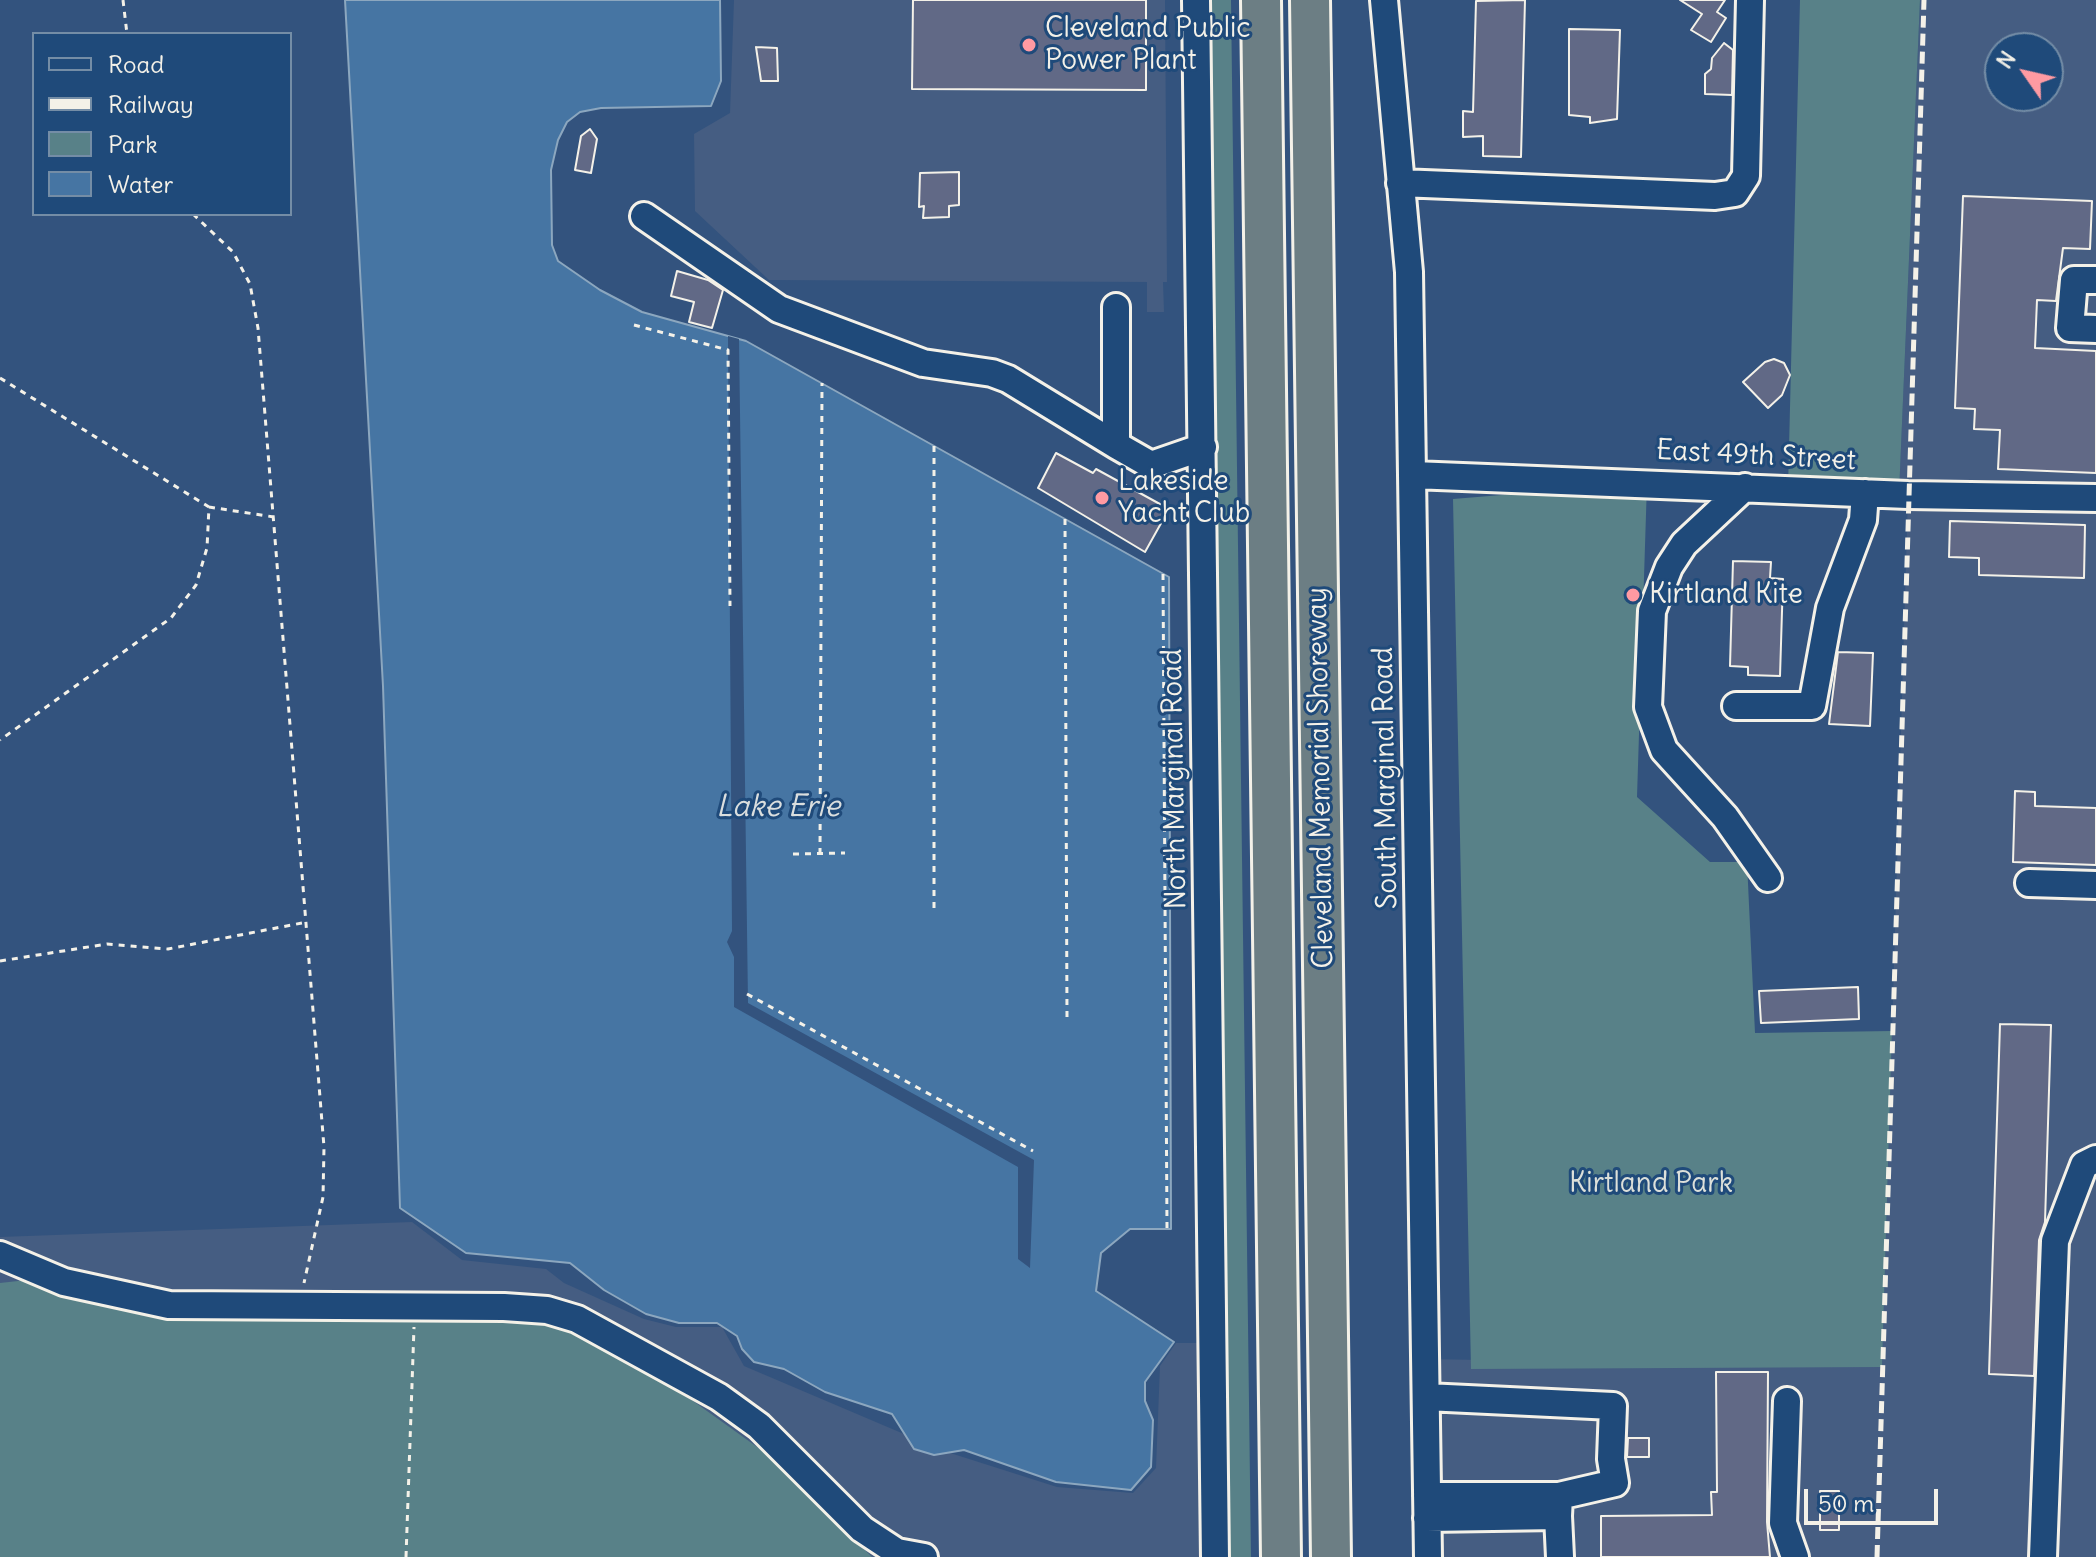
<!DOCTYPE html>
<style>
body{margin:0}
#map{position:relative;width:2096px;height:1557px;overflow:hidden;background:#33537e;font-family:Delius,sans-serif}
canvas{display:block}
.legend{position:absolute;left:32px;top:32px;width:260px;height:184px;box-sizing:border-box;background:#1f4a7a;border:2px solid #748da6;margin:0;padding:10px 14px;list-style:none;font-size:24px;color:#f4f1e8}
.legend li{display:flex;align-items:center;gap:16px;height:40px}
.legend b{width:40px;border:2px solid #748da6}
.north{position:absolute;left:1984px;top:32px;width:80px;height:80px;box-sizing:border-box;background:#1f4a7a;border:2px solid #748da6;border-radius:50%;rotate:304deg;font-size:22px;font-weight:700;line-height:32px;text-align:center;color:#f4f1e8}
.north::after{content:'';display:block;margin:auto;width:28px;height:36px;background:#ff9aa2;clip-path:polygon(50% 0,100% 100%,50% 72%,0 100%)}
.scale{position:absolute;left:1804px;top:1489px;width:134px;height:36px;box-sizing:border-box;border:4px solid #f4f1e8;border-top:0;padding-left:10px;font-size:24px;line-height:28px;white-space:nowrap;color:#f4f1e8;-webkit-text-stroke:6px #1f4a7a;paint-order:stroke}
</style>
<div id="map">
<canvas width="2096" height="1557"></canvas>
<ul class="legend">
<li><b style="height:10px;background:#1f4a7a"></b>Road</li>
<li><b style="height:10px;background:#f4f1e8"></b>Railway</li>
<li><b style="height:22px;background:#588188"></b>Park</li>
<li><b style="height:22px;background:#4675a3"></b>Water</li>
</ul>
<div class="north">N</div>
<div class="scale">50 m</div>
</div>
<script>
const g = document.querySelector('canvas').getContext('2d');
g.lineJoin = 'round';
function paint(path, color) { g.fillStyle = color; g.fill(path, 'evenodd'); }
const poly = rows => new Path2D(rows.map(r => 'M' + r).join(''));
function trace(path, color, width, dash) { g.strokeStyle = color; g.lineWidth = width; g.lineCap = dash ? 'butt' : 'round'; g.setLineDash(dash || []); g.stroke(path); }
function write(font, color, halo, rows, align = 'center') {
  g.font = font + ' Delius,sans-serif'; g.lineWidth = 6; g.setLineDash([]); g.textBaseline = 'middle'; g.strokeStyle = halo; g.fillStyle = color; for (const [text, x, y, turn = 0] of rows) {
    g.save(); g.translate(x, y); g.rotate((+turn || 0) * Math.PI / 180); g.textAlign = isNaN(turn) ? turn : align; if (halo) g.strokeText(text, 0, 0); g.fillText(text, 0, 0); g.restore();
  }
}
const built = poly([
 [734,0,1165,0,1167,282,1163,282,1164,312,1147,312,1147,282,769,280,695,211,694,134,730,113],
 [1920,0,2096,0,2096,1557,1428,1557,1425,1359,1882,1367,1908,495,1899,494],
 [2000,48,2048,48,2048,96,2000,96],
 [412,1222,462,1260,546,1269,564,1283,644,1319,676,1327,722,1327,744,1366,944,1451,1057,1487,1133,1493,1156,1468,1160,1366,1176,1343,1200,1343,1203,1557,0,1557,0,1237]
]);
const green = poly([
 [1210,0,1231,0,1251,1557,1228,1557],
 [1800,0,1920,0,1899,494,1788,489],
 [1647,483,1637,797,1710,862,1747,862,1755,1033,1892,1031,1882,1367,1471,1369,1453,499],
 [27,1280,186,1315,502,1317,568,1323,643,1365,771,1457,872,1557,0,1557,0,1283]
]);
const water = poly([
 [345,0,720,0,721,81,711,106,601,108,580,112,567,122,558,140,551,170,552,245,558,261,600,290,642,312,746,341,1169,577,1171,1229,1130,1229,1101,1253,1096,1291,1174,1342,1145,1382,1145,1401,1153,1420,1151,1467,1131,1490,1056,1482,964,1450,934,1455,914,1449,892,1414,825,1392,784,1369,754,1362,742,1349,737,1336,717,1323,679,1323,646,1314,604,1290,570,1263,466,1253,400,1208,383,686,345,0]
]);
const pier = poly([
 [728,336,739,339,748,1003,1034,1160,1030,1268,1018,1259,1018,1167,734,1007,734,957,727,942,732,931]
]);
const building = poly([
 [913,0,1146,0,1146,90,912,89,913,0],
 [1525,0,1521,157,1483,156,1483,136,1463,137,1463,111,1473,112,1476,1,1525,0],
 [1680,0,1725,0,1717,12,1726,18,1711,42,1691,30,1702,14,1680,0],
 [1569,29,1620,30,1617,119,1590,123,1590,117,1569,115,1569,29],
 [1724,43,1733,50,1732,95,1705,94,1705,74,1711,69,1712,58,1724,43],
 [756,47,777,48,778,81,761,81,756,47],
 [590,129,597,139,591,173,575,170,581,136,590,129],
 [959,172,959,205,949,206,949,217,923,218,924,206,919,207,920,173,959,172],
 [1963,196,2092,201,2090,249,2063,248,2056,301,2037,300,2035,348,2096,351,2096,473,1998,469,2000,430,1974,429,1975,409,1955,408,1963,196],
 [677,271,708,280,723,290,712,328,689,322,694,302,671,296,677,271],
 [1774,359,1784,363,1790,375,1782,395,1768,408,1743,382,1765,362,1774,359],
 [1056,453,1093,473,1096,469,1169,509,1145,552,1038,488,1056,453],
 [1950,521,2085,525,2084,578,1979,575,1979,558,1949,557,1950,521],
 [1733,561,1771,562,1770,578,1783,579,1780,676,1748,675,1748,667,1730,666,1733,561],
 [1838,652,1873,653,1870,726,1829,724,1838,652],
 [2015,791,2035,792,2035,806,2096,808,2096,865,2013,862,2015,791],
 [1858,987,1859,1019,1761,1023,1759,991,1858,987],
 [2000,1024,2051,1025,2045,1222,2039,1240,2034,1376,1989,1374,2000,1024],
 [1716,1372,1768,1372,1767,1522,1770,1557,1601,1557,1601,1516,1712,1515,1711,1492,1717,1492,1716,1372],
 [1628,1438,1649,1438,1649,1457,1627,1457,1628,1438],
 [1820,1491,1839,1491,1839,1530,1820,1530,1820,1491]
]);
const path = poly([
 [123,0,127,34],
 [193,214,233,252,250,284,258,328,324,1147,323,1197,304,1283],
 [634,325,728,350,730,606],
 [0,378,209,507,207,548,196,585,171,618,0,740],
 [934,446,934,912],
 [209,507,274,517],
 [1065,519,1067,1017],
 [1163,574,1167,1228],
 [793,854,845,853],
 [820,854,822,383],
 [0,961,107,944,168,949,307,922],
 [747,994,1033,1151],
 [406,1557,414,1327]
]);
const minor = poly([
 [1196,0,1215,1557],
 [1384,0,1409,272,1428,1557],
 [1400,183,1715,196,1735,193,1746,176,1750,0],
 [644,216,779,309,923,363,992,373,1008,379,1116,445],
 [2096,280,2074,280,2070,328,2096,329],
 [1116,307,1116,445,1151,465,1203,447],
 [1413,475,1908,495,2096,498],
 [1745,487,1684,544,1669,567,1652,611,1648,707,1664,750,1725,817,1768,878],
 [1736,706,1812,706,1830,608,1863,520,1865,493],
 [2029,883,2096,885],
 [0,1255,64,1282,169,1305,504,1307,547,1310,577,1319,719,1397,759,1426,862,1529,897,1552,924,1557],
 [1426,1397,1613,1406,1611,1459,1615,1483,1559,1496,1427,1496],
 [1787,1401,1783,1523,1795,1557],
 [1558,1516,1560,1557],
 [1427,1518,1558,1516,1559,1496],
 [2043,1557,2055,1241,2084,1165,2096,1159]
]);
const highway = poly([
 [1261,0,1281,1557],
 [1310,0,1331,1557]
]);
const rail = poly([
 [1877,1557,1924,0]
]);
const markers = [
 [1029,45,8,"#ff9aa2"],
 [1102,498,8,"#ff9aa2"],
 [1633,595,8,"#ff9aa2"]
];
const poiNames = [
 ["Cleveland Public",1045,29],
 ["Power Plant",1045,61],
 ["Lakeside",1118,482],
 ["Yacht Club",1118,514],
 ["Kirtland Kite",1649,595]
];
const streetNames = [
 ["East 49th Street",1756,456,3],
 ["Cleveland Memorial Shoreway",1321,778,-91],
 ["South Marginal Road",1386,778,-91],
 ["North Marginal Road",1175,779,-91]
];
const parkNames = [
 ["Kirtland Park",1651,1184]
];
const waterNames = [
 ["Lake Erie",778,807]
];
paint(built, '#455d82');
paint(green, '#588188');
paint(water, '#4675a3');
trace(water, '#8ca7bf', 2);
paint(pier, '#33537e');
paint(building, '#616986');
trace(building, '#f4f1e8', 2);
trace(minor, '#f4f1e8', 32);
trace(highway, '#f4f1e8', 44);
trace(path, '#f4f1e8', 3, [6, 6]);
trace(minor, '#1f4a7a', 26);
trace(highway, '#6c7e84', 38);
trace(rail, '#f4f1e8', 5, [12, 6]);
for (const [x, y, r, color] of markers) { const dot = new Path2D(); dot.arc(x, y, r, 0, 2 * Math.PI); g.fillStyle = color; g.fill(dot); trace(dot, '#1f4a7a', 3); }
write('28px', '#f4f1e8', '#1f4a7a', poiNames, 'left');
write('28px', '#f4f1e8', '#1f4a7a', streetNames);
write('28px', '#dde0da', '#1f4a7a', parkNames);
write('italic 30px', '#dadede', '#1f4a7a', waterNames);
</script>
